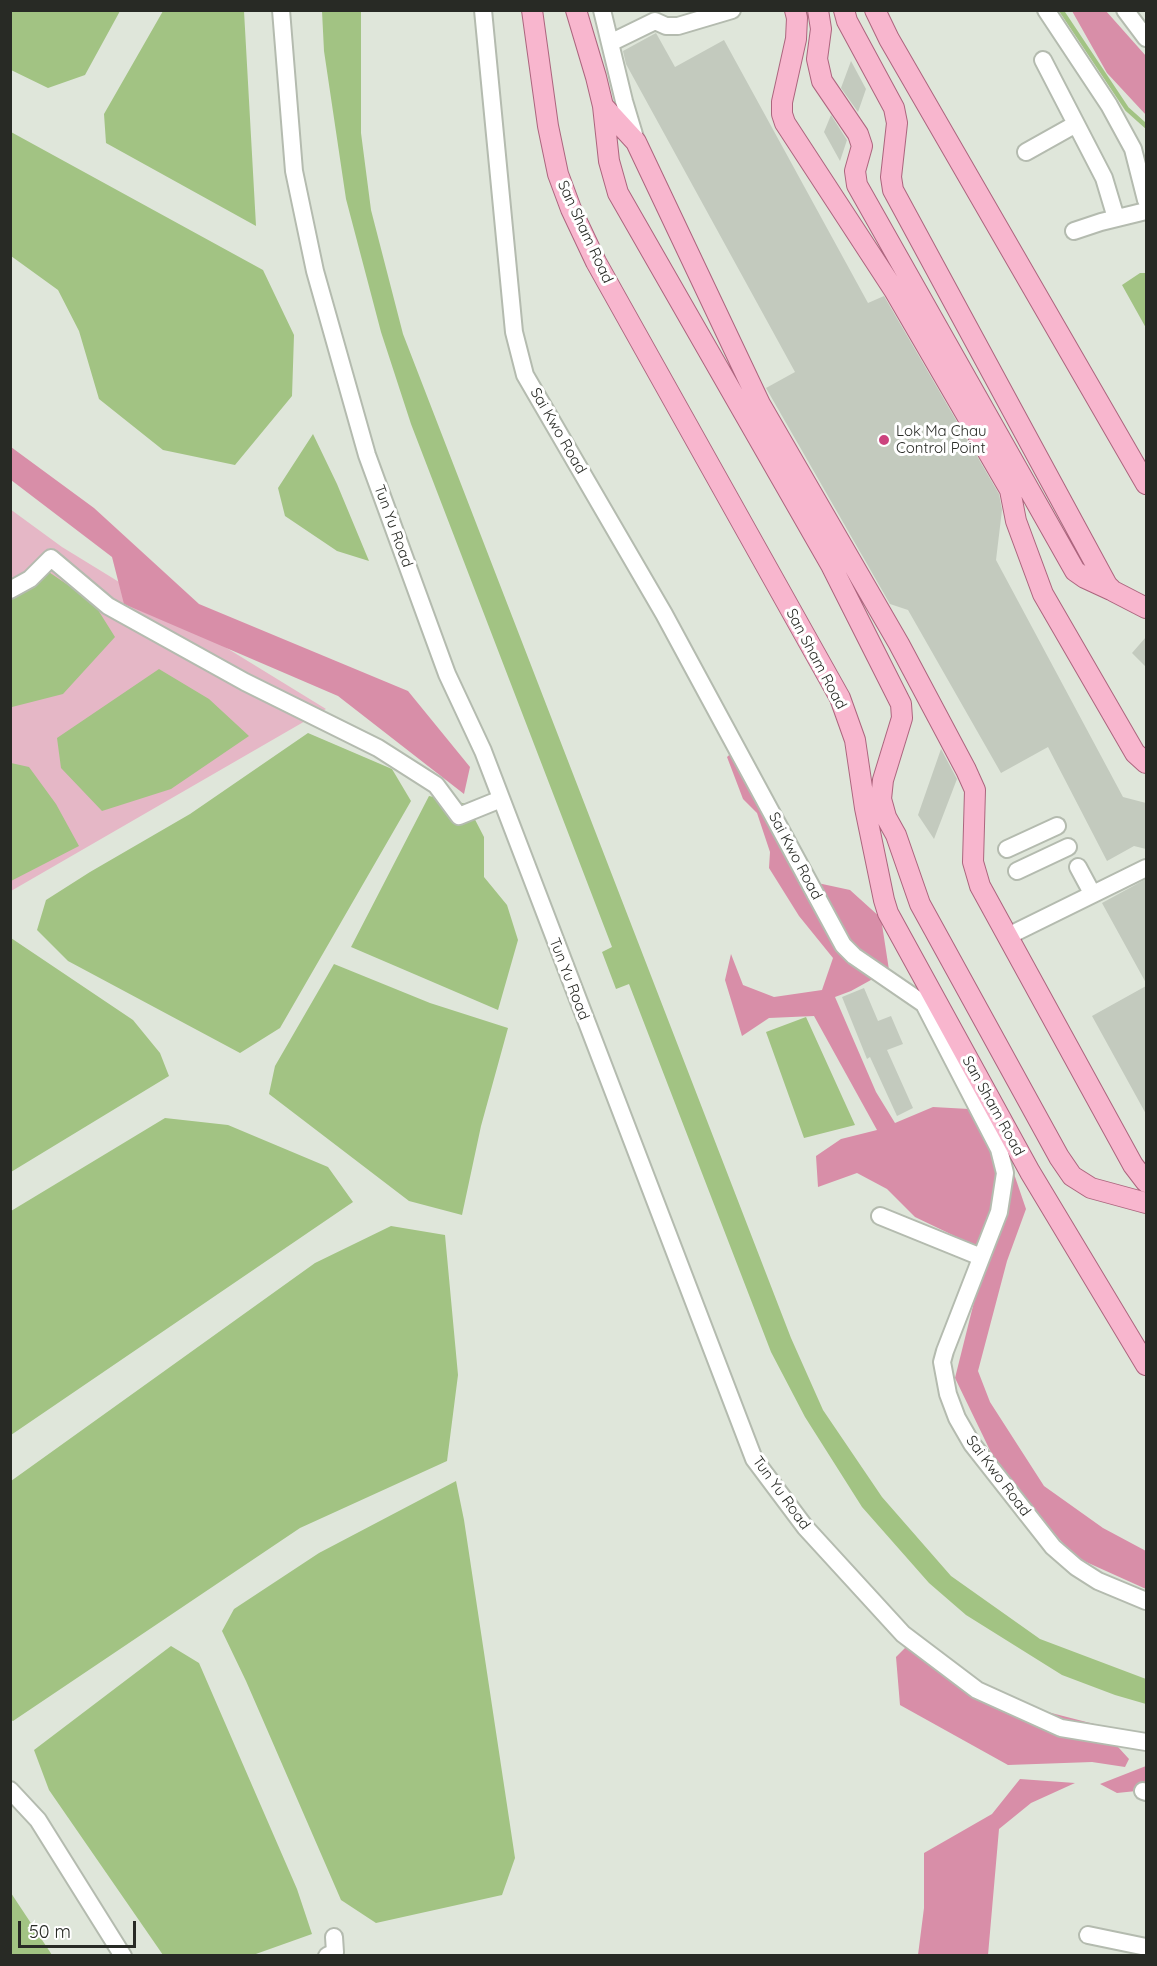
<!DOCTYPE html>
<style>
body{margin:0}
#map{position:relative;width:1157px;height:1966px;overflow:hidden;background:#dfe6da;font-family:Quicksand,sans-serif}
canvas{display:block}
.frame{position:absolute;inset:0;border:12px solid #282a25;pointer-events:none}
.scale{position:absolute;left:18px;top:1921px;width:118px;height:27px;box-sizing:border-box;border:3px solid #282a25;border-top:0;padding-left:8px;font-size:18px;line-height:21px;white-space:nowrap;color:#282a25;-webkit-text-stroke:4px #fff;paint-order:stroke}
</style>
<div id="map">
<canvas width="1157" height="1966"></canvas>
<div class="frame"></div>
<div class="scale">50 m</div>
</div>
<script>
const g = document.querySelector('canvas').getContext('2d');
g.lineJoin = 'round';
function paint(path, color) { g.fillStyle = color; g.fill(path, 'evenodd'); }
const poly = rows => new Path2D(rows.map(r => 'M' + r).join(''));
function trace(path, color, width, dash) { g.strokeStyle = color; g.lineWidth = width; g.lineCap = dash ? 'butt' : 'round'; g.setLineDash(dash || []); g.stroke(path); }
function write(font, color, halo, rows, align = 'center') {
  g.font = font + ' Quicksand,sans-serif'; g.lineWidth = 6; g.setLineDash([]); g.textBaseline = 'middle'; g.strokeStyle = halo; g.fillStyle = color; for (const [text, x, y, turn = 0] of rows) {
    g.save(); g.translate(x, y); g.rotate((+turn || 0) * Math.PI / 180); g.textAlign = isNaN(turn) ? turn : align; if (halo) g.strokeText(text, 0, 0); g.fillText(text, 0, 0); g.restore();
  }
}
const green = poly([
 [10,509,62,547,326,709,11,891]
]);
const forest = poly([
 [1072,11,1106,11,1146,56,1146,115,1107,73],
 [11,447,94,508,199,604,408,691,470,767,464,794,338,696,124,604,112,557,11,480],
 [740,745,813,882,850,890,881,918,889,970,851,991,835,997,876,1092,895,1123,933,1107,969,1109,990,1151,1011,1165,1026,1209,1007,1261,978,1371,990,1402,1044,1486,1103,1528,1146,1551,1146,1589,1075,1557,1000,1471,955,1378,981,1274,965,1241,915,1217,887,1189,857,1173,818,1187,816,1156,841,1139,877,1130,814,1016,769,1018,742,1036,725,980,731,954,743,985,774,997,822,990,833,958,799,916,769,868,770,852,757,813,743,799,727,757],
 [912,1641,945,1675,993,1687,1032,1708,1098,1725,1129,1759,1125,1767,1092,1762,1008,1765,900,1705,896,1657],
 [1146,1766,1146,1790,1117,1793,1100,1784],
 [1020,1779,1075,1783,1031,1803,999,1829,988,1955,918,1955,924,1908,924,1853,992,1814]
]);
const water = poly([
 [10,11,11,10,120,11,85,75,48,88,11,70],
 [163,11,244,11,256,226,106,143,104,114],
 [322,11,361,11,361,133,371,210,403,334,791,1338,823,1410,882,1497,951,1576,1040,1639,1146,1679,1146,1704,1115,1695,1062,1675,966,1615,929,1583,862,1507,805,1417,771,1352,629,984,616,989,602,952,612,947,411,424,381,332,346,199,324,51],
 [11,132,263,270,294,335,292,396,235,465,163,450,99,399,79,331,58,290,11,256],
 [1140,273,1146,273,1146,328,1122,285],
 [313,434,337,484,369,561,337,551,285,516,278,488],
 [37,564,93,602,115,637,63,694,12,707,11,706,11,584],
 [159,669,209,699,249,736,171,789,102,811,61,768,57,738],
 [308,733,392,769,411,801,280,1028,240,1053,68,961,37,930,46,900,90,872,190,814],
 [11,763,29,767,56,804,79,846,11,881],
 [429,796,467,804,484,837,484,877,507,905,518,940,498,1010,351,947],
 [11,938,133,1020,160,1053,169,1076,11,1172],
 [334,964,430,1003,508,1028,481,1126,462,1215,409,1201,269,1094,275,1066],
 [806,1017,855,1125,804,1138,766,1032],
 [165,1118,228,1125,328,1167,353,1202,11,1435,11,1211],
 [391,1226,445,1235,458,1375,447,1461,300,1528,13,1721,11,1720,11,1481,315,1263],
 [456,1481,464,1520,515,1858,502,1895,376,1923,341,1900,246,1681,222,1631,234,1609,319,1553],
 [171,1646,199,1663,297,1889,312,1934,253,1955,163,1955,49,1790,34,1750],
 [10,1893,11,1893,52,1955,11,1955]
]);
const stream = poly([
 [1061,10,1127,109,1146,126]
]);
const building = poly([
 [656,33,675,67,724,40,868,303,884,296,999,494,1002,510,996,560,1123,797,1146,803,1146,849,1134,846,1107,861,1048,747,1001,773,908,610,890,604,766,388,795,372,626,64,623,51],
 [851,61,866,89,858,112,841,88],
 [831,115,847,140,840,161,824,132],
 [1146,637,1146,667,1132,653],
 [941,749,957,779,934,839,918,815],
 [1146,879,1146,983,1102,903],
 [1146,986,1146,1114,1092,1016],
 [864,988,878,1021,891,1016,903,1044,887,1050,913,1108,897,1116,870,1057,867,1059,842,997]
]);
const minor = poly([
 [281,10,294,171,315,271,367,455,447,674,483,751,754,1459,805,1527,903,1634,977,1690,1061,1728,1146,1742],
 [483,10,514,332,525,375,664,614,843,945,854,956,924,1004,999,1149,1005,1173,999,1212,945,1351,942,1362,948,1394,957,1418,972,1444,1053,1547,1076,1567,1098,1581,1146,1601],
 [602,10,624,101,636,141],
 [1046,10,1109,105,1133,149,1146,200],
 [1125,10,1146,38],
 [610,43,655,21,666,26,678,26,732,10],
 [1043,60,1104,178,1116,218],
 [1026,152,1076,124],
 [1074,231,1101,222,1146,211],
 [10,590,30,579,51,558,108,606,245,682,378,748,436,785,459,816,501,799],
 [1007,849,1057,826],
 [1078,867,1092,893],
 [1017,871,1068,847],
 [1008,936,1146,868],
 [880,1216,981,1257],
 [10,1790,38,1820,123,1956],
 [1143,1791,1146,1792],
 [1088,1935,1146,1947],
 [327,1956,335,1952,334,1937]
]);
const major = poly([
 [532,10,548,126,558,174,571,209,596,262,840,698,855,740,865,808,884,900,888,913,1030,1172,1146,1365],
 [576,10,596,77,603,106,609,161,618,193,831,565,901,704,902,718,883,780,881,799,886,817,896,835,920,904,1059,1157,1072,1176,1091,1188,1146,1203],
 [795,10,797,18,796,39,782,102,782,114,785,123,894,290,1010,490,1016,521,1043,594,1135,753,1146,763],
 [818,10,821,29,817,59,822,81,858,134,862,146,855,171,857,185,1075,571,1085,578,1111,590],
 [844,10,847,21,894,108,897,123,891,177,893,190,1107,585,1113,591,1146,608],
 [875,10,889,39,1146,484],
 [603,106,636,142,760,404,899,644,966,770,975,790,973,862,980,886,1133,1165,1146,1182]
]);
const markers = [
 [884,440,6,"#cc437e"]
];
const streetNames = [
 ["San Sham Road",585,232,65],
 ["Sai Kwo Road",558,431,60],
 ["Tun Yu Road",393,526,70],
 ["San Sham Road",816,659,62],
 ["Sai Kwo Road",795,856,62],
 ["Tun Yu Road",569,979,69],
 ["San Sham Road",993,1106,61],
 ["Sai Kwo Road",998,1476,53],
 ["Tun Yu Road",781,1493,54]
];
const poiNames = [
 ["Lok Ma Chau",896,431],
 ["Control Point",896,448]
];
paint(green, '#e5b7c6');
paint(forest, '#d88ea8');
paint(water, '#a2c383');
trace(stream, '#a2c383', 4.5);
paint(building, '#c3cabe');
trace(minor, '#b4bbaf', 20);
trace(major, '#ac657e', 22);
trace(minor, '#fff', 16);
trace(major, '#f8b6ce', 20);
for (const [x, y, r, color] of markers) { const dot = new Path2D(); dot.arc(x, y, r, 0, 2 * Math.PI); g.fillStyle = color; g.fill(dot); trace(dot, '#fff', 2); }
write('15px', '#282a25', '#fff', streetNames);
write('15px', '#282a25', '#fff', poiNames, 'left');
</script>
